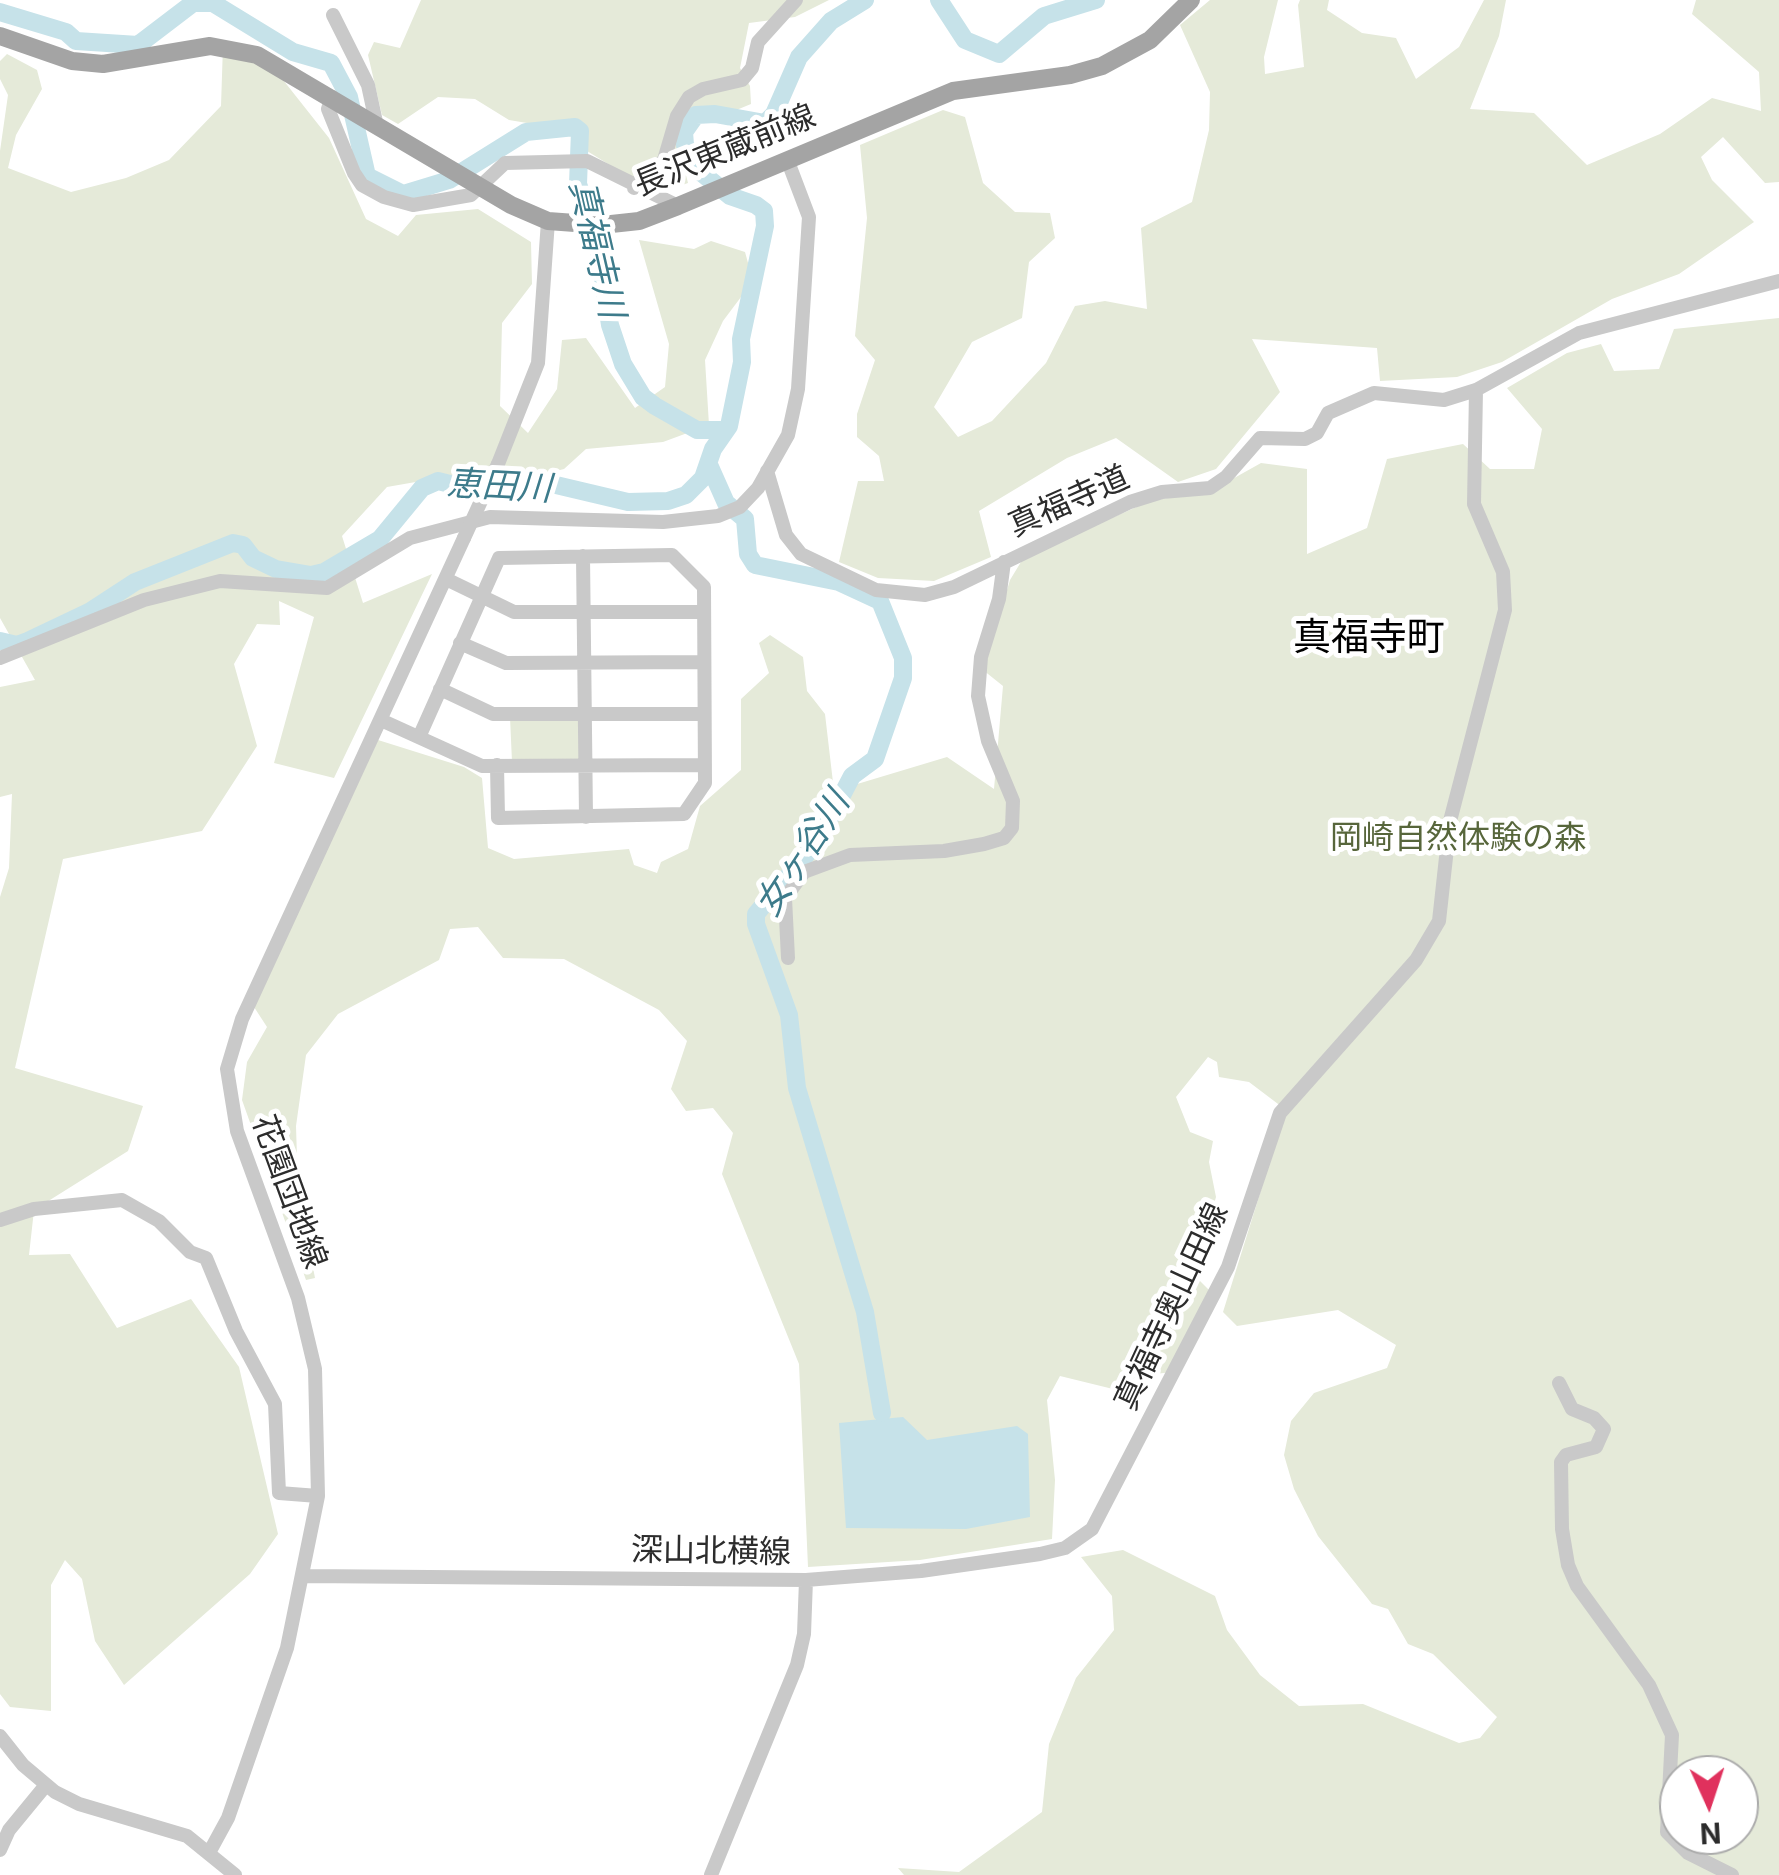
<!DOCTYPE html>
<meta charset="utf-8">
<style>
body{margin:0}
#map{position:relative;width:1779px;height:1875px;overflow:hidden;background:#fff;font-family:Inter,sans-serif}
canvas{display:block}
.north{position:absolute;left:1659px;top:1755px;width:100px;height:100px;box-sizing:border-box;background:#fff;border:2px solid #ababab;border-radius:50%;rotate:177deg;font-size:28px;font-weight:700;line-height:40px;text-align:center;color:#2c2c2c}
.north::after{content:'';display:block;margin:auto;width:35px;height:45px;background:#e0315d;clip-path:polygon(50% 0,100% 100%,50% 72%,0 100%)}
</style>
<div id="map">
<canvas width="1779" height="1875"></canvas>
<div class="north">N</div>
</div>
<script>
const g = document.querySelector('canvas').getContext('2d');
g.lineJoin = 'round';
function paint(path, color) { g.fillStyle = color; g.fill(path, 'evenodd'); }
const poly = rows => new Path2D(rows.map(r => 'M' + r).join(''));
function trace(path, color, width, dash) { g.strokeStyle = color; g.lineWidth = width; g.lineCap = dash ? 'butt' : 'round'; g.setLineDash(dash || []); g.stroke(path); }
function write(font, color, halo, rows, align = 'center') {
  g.font = font + ' Inter,"Noto Sans JP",sans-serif'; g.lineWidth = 10; g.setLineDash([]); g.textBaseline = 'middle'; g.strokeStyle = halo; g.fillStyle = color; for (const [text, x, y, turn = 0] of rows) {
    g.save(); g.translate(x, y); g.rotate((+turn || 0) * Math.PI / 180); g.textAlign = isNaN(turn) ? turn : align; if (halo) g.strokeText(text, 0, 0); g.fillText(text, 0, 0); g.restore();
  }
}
const green = poly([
 [421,0,829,0,795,17,749,23,740,68,750,86,751,104,734,111,698,106,681,121,679,147,688,183,665,191,644,186,587,151,581,121,533,124,509,120,475,99,438,97,398,124,382,115,368,55,374,42,400,48],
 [1210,0,1278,0,1264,57,1265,74,1304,67,1298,5,1300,0,1329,0,1327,10,1362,33,1396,38,1416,79,1459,47,1484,0,1506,0,1499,36,1470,109,1534,113,1587,165,1660,134,1712,98,1761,111,1759,72,1692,14,1696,0,1779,0,1779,182,1765,183,1723,137,1701,157,1712,180,1754,222,1679,274,1612,299,1502,362,1457,377,1380,381,1377,348,1252,339,1280,392,1216,469,1178,482,1116,438,1067,458,979,511,991,557,934,581,878,578,839,562,858,481,884,481,879,456,857,437,857,414,875,360,855,336,867,218,860,145,943,110,965,117,983,183,1015,212,1050,213,1055,238,1029,262,1022,318,972,342,934,407,958,437,992,421,1046,363,1075,306,1105,301,1147,309,1141,228,1192,202,1209,130,1210,92,1180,25],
 [223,45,276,71,329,138,366,219,398,236,416,215,478,209,531,242,532,284,502,323,500,406,528,433,557,389,562,340,586,338,635,408,665,387,669,344,639,240,694,249,711,241,745,252,753,281,723,321,705,360,709,425,663,442,586,449,564,469,532,477,507,466,387,487,342,536,363,603,432,574,334,778,274,763,314,617,279,601,280,625,257,624,234,664,257,746,202,831,63,859,15,1068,143,1106,128,1151,34,1210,29,1255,70,1254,117,1328,191,1299,239,1367,278,1534,250,1574,124,1685,95,1641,82,1579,65,1560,51,1585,51,1711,10,1707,0,1694,0,897,9,868,12,794,0,797,0,687,35,680,0,618,0,151,8,95,0,79,0,61,7,54,37,70,42,89,16,135,8,168,71,192,126,178,169,160,221,106],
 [1779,318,1779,1875,904,1875,898,1868,959,1872,1042,1812,1049,1744,1076,1678,1114,1630,1112,1596,1081,1557,1123,1550,1215,1596,1227,1630,1260,1675,1299,1706,1363,1704,1459,1743,1480,1738,1497,1717,1433,1654,1408,1644,1388,1609,1372,1604,1318,1536,1294,1489,1284,1455,1291,1421,1314,1393,1387,1368,1396,1345,1338,1310,1237,1326,1223,1312,1286,1110,1249,1082,1219,1077,1217,1062,1208,1057,1176,1097,1190,1132,1213,1141,1209,1162,1216,1197,1199,1257,1187,1239,1174,1255,1209,1290,1172,1372,1138,1376,1113,1389,1060,1376,1047,1400,1055,1480,1052,1539,920,1560,808,1567,799,1364,722,1174,733,1133,713,1108,686,1111,671,1089,687,1041,659,1010,564,959,503,958,478,927,450,929,439,960,338,1014,306,1055,296,1126,298,1190,315,1278,306,1280,242,1100,247,1062,267,1027,254,1007,378,740,464,767,482,778,488,848,514,859,629,849,634,865,657,873,661,862,688,849,700,806,741,770,741,699,769,673,759,643,770,635,803,657,807,691,825,714,834,791,947,757,994,789,1003,686,983,670,1010,580,1024,557,1150,501,1211,491,1261,463,1307,469,1307,554,1367,528,1387,459,1463,444,1490,469,1534,469,1542,429,1507,388,1567,353,1601,344,1614,371,1659,369,1674,329],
 [1679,1775,1739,1775,1739,1835,1679,1835],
 [581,715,582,762,512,762,510,717]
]);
const water = poly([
 [903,1417,927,1440,1017,1426,1028,1434,1030,1517,966,1529,846,1528,839,1423]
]);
const river = poly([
 [939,0,965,40,999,54,1044,16,1096,0],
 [0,12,66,32,76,41,138,45,193,3,213,3,293,52,331,63,349,97,367,176,403,194,449,180,526,132,575,127,580,131,578,184,596,234,610,325,623,364,643,397,655,406,697,430,723,430],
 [710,467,726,503,745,519,748,554,755,565,839,582,880,601,903,658,903,678,875,759,852,776,818,841,756,914,756,924,789,1015,797,1088,865,1312,882,1413],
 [0,641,17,645,28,641,89,612,135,582,233,543,243,545,253,558,276,569,311,575,324,572,380,539,422,488,438,481,474,490,524,483,556,485,628,502,668,501,686,495,703,478,713,449,729,426,742,362,741,339,765,226,764,211,756,205,730,196,703,174,685,145,684,132,696,115,715,114,765,123,774,114,799,57,831,21,865,0]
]);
const minor = poly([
 [333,15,368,85,376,122],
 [332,97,328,109,354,173,362,185,384,197,413,205,471,195,505,163,587,161,678,206],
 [634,188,664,160,677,116,689,97,703,89,742,80,752,68,758,42,796,0],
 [498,464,538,363,548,221],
 [767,471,786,535,801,554,876,590,925,595,954,587,1130,502,1162,492,1210,488,1226,477,1260,438,1305,439,1317,433,1328,413,1374,393,1444,400,1476,390,1579,333,1779,281],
 [583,556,586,817],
 [446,579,514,612,703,612],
 [460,643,506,663,702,662],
 [0,658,144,600,220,581,327,588,410,538,490,517,663,522,718,516,740,507,758,488,788,435,798,389,809,217,787,159],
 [440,689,493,714,704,714],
 [383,721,482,766,705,765],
 [420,735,499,558,672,555,704,587,705,783,684,814,498,818,497,765],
 [788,958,785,898,804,872,850,855,944,851,984,844,1004,838,1012,828,1013,801,988,741,978,696,981,657,999,599,1004,562],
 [0,1220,34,1209,122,1200,159,1221,190,1252,206,1258,236,1331,275,1404,279,1493,318,1496],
 [1559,1383,1572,1409,1594,1418,1604,1429,1596,1447,1566,1455,1561,1462,1562,1529,1568,1565,1577,1586,1649,1685,1672,1735,1667,1832,1688,1853,1732,1875],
 [304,1576,806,1580,921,1571,1040,1554,1065,1548,1092,1529,1228,1267,1280,1113,1416,960,1439,921,1450,821,1505,610,1503,572,1474,504,1476,390],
 [0,1736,23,1765,55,1792,79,1804,187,1836,235,1875],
 [0,1850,9,1830,46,1785],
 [210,1851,228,1818,287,1648,318,1496,315,1369,298,1298,237,1131,227,1069,242,1019,464,538],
 [711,1875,797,1665,804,1634,806,1580]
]);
const major = poly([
 [0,36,72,61,103,64,210,46,257,55,511,205,548,221,602,225,639,221,678,206,953,91,1070,75,1102,66,1150,40,1191,0]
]);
const minorBridge = poly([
 [464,538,498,464]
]);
const streetNames = [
 ["長沢東蔵前線",725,151,-22],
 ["真福寺道",1069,502,-24],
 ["花園団地線",289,1192,70],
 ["真福寺奥山田線",1172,1307,-65],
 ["深山北横線",711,1552,1]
];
const parkNames = [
 ["岡崎自然体験の森",1458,838]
];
const waterNames = [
 ["真福寺川",596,249,77],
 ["恵田川",499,487,3],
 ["女ヶ谷川",803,854,-57]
];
const quarterNames = [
 ["真福寺町",1369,639]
];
paint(green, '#e5ead9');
paint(water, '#c6e2e9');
trace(river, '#c6e2e9', 18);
trace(minor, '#c9c9c9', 14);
trace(major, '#a4a4a4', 18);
trace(minorBridge, '#c9c9c9', 14);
write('32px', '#2c2c2c', '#fff', streetNames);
write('32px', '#57663b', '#fff', parkNames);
write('italic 35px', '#3d7b8b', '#fff', waterNames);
write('38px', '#000', '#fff', quarterNames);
</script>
